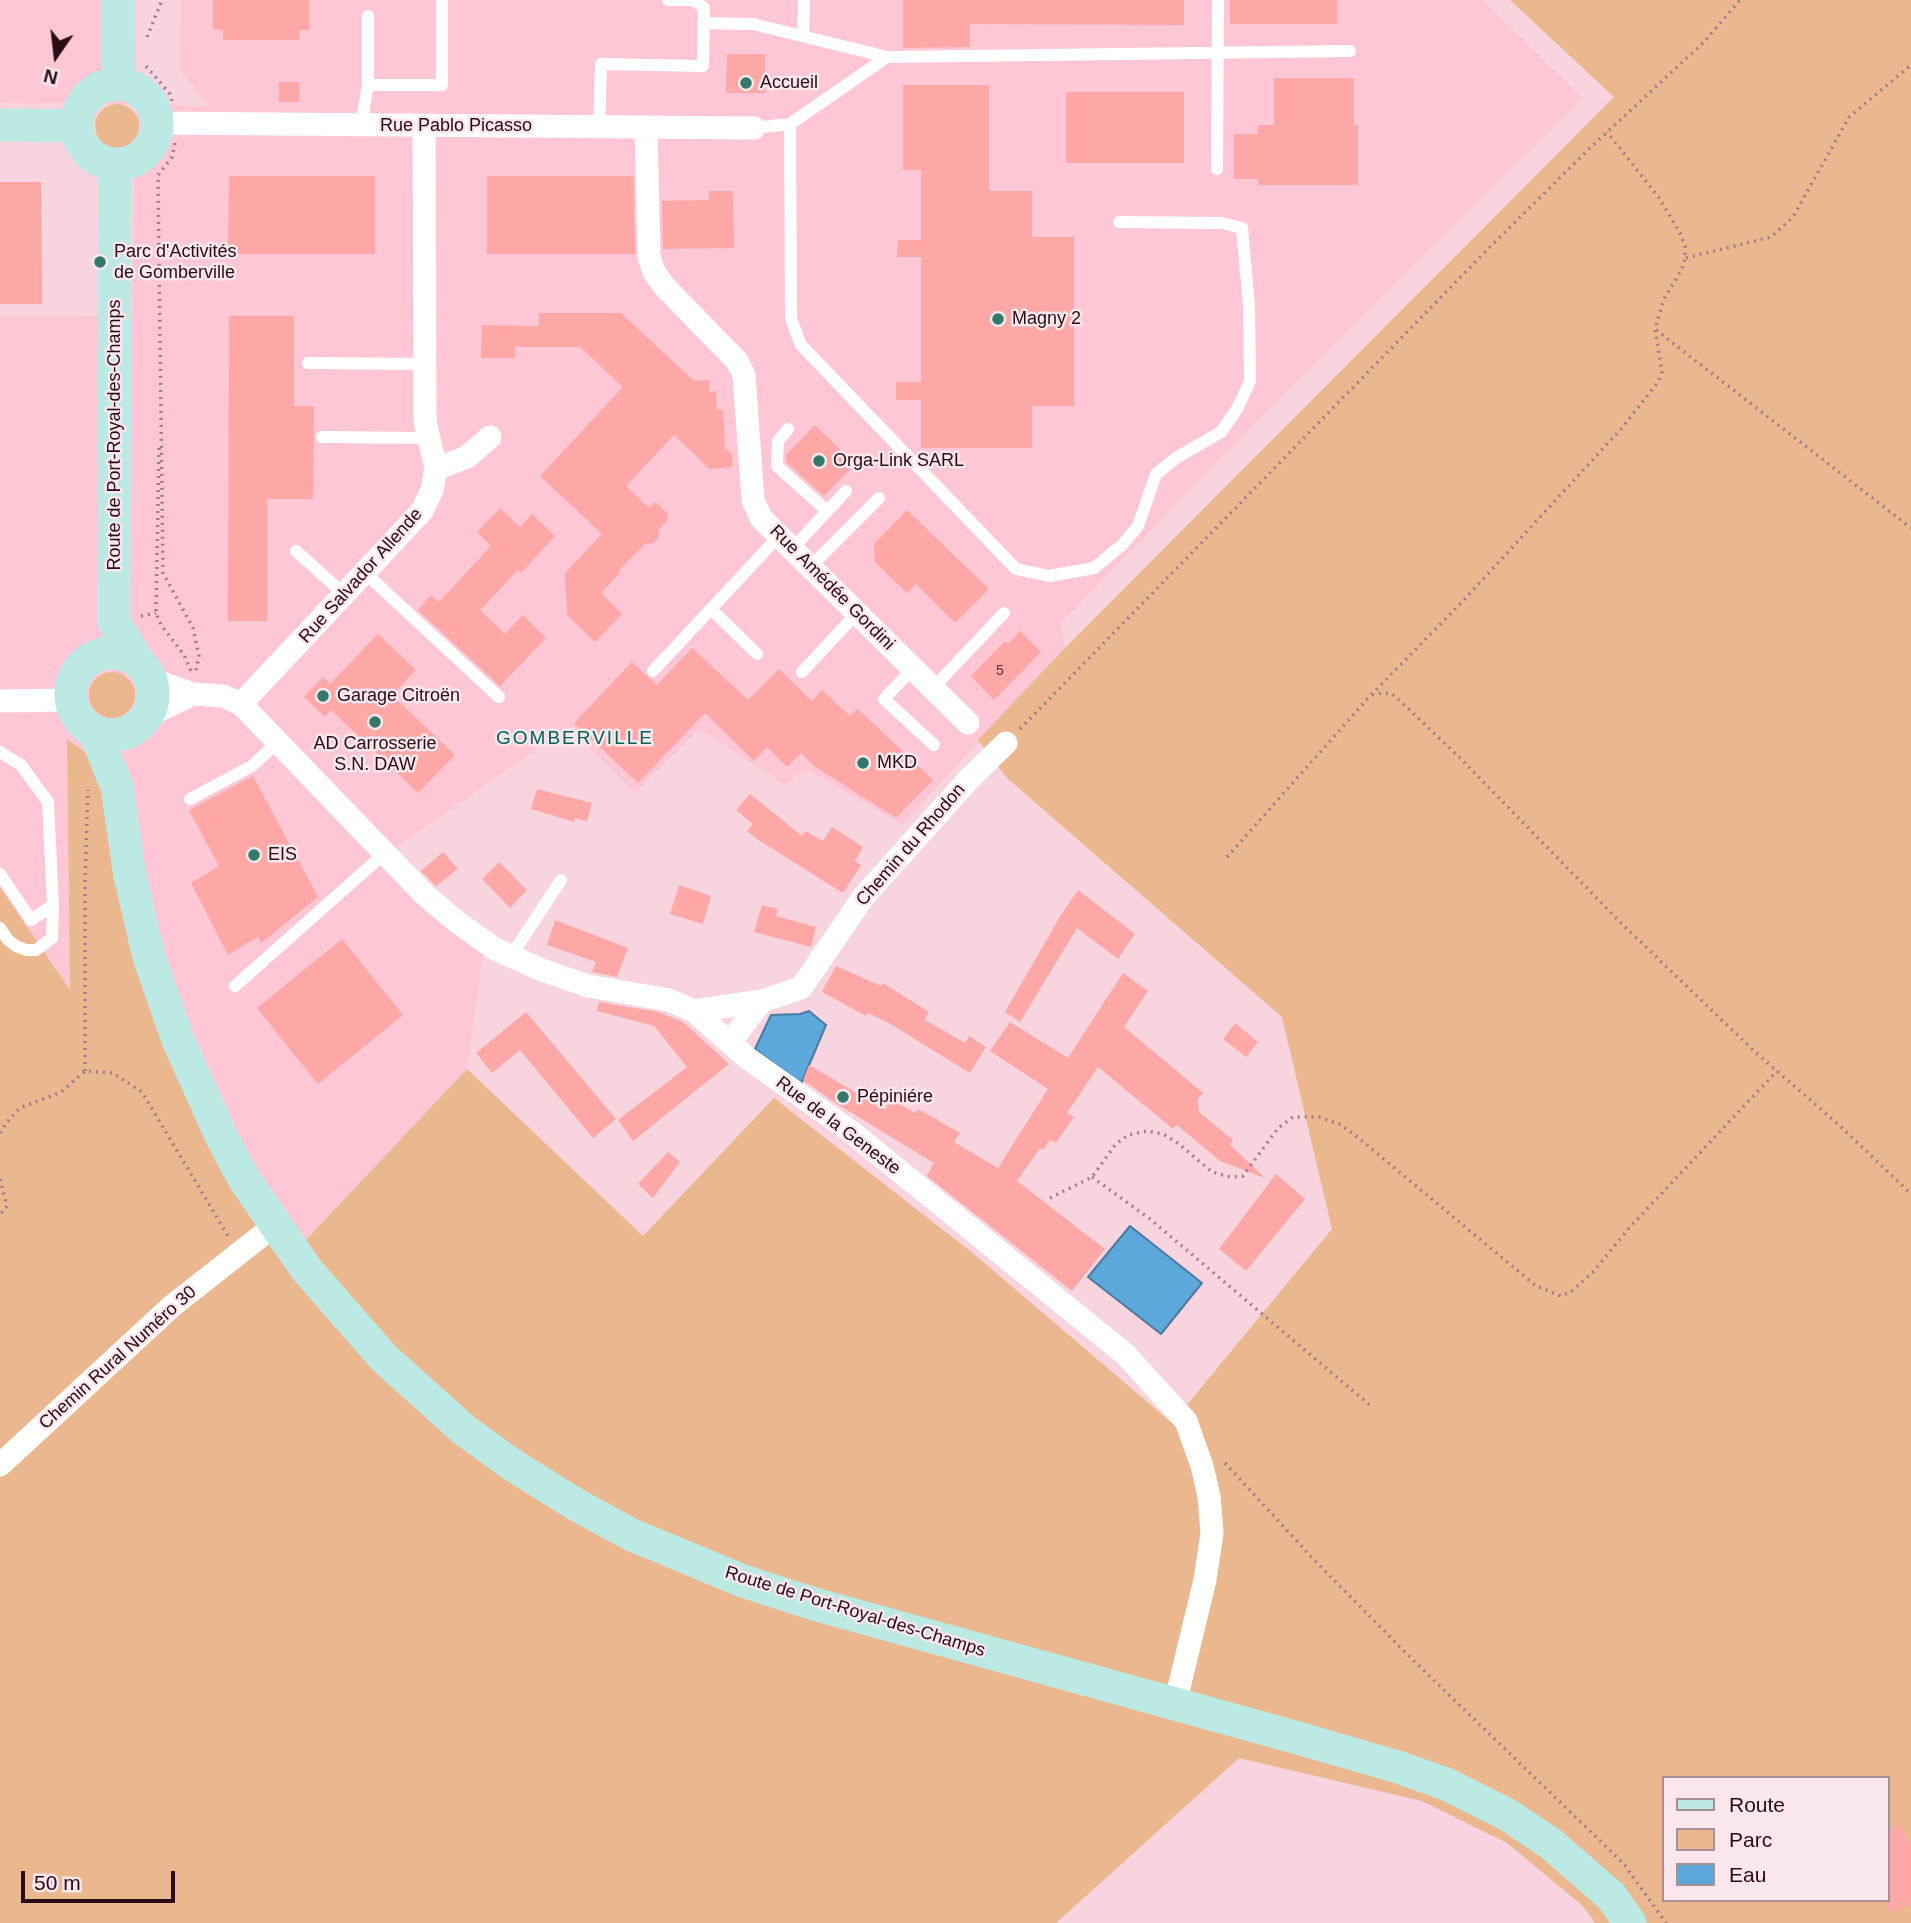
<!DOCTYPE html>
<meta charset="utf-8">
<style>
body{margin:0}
#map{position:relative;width:1911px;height:1923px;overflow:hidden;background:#f7d4de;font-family:Helvetica,sans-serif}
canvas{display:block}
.legend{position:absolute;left:1662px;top:1776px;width:228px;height:126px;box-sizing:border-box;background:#f9e7eb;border:2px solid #a68f96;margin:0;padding:9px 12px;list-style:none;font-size:21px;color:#290c16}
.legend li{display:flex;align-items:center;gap:14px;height:35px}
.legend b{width:35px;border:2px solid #a68f96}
.north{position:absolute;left:21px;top:21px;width:70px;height:70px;-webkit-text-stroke:5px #f9e7eb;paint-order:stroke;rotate:194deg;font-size:19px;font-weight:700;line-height:28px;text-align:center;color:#290c16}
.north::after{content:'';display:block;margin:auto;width:24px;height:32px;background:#290c16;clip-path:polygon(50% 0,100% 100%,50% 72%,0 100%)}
.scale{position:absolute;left:21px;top:1871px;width:154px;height:32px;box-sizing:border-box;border:4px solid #290c16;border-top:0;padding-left:9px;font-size:21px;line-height:24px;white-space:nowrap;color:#290c16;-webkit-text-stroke:5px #f9e7eb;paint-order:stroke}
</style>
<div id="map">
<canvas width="1911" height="1923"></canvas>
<ul class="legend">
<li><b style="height:9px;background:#bce9e3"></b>Route</li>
<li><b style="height:19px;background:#eab78e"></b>Parc</li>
<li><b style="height:19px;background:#5da8da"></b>Eau</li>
</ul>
<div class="north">N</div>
<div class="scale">50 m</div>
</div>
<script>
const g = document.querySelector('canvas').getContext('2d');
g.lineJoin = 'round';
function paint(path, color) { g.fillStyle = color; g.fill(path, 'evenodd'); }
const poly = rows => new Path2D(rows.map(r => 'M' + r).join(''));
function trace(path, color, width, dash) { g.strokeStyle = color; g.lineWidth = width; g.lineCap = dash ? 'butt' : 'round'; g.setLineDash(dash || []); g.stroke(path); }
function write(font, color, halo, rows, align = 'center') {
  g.font = font + ' Helvetica,sans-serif'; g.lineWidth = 5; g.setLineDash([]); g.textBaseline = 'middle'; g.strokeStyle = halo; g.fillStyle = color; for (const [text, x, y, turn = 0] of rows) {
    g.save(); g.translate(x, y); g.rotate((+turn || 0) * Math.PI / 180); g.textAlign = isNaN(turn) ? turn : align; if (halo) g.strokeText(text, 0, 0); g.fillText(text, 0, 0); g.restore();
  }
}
const built = poly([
 [0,0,133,0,136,103,210,107,180,71,181,0,1482,0,1583,98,1262,416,1061,623,1065,648,902,825,806,769,785,785,699,729,635,793,568,727,391,851,484,949,467,1069,283,1263,67,740,70,991,0,887,0,317,132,316,136,104,0,103]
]);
const green = poly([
 [1510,0,1911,0,1911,1923,1595,1923,1583,1906,1507,1843,1422,1801,1239,1758,1056,1923,0,1923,0,887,70,990,67,739,90,756,107,786,135,947,284,1263,467,1069,643,1236,774,1098,975,1255,1172,1423,1332,1229,1282,1017,1007,778,978,740,1065,648,1614,97],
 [1664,1778,1888,1778,1888,1900,1664,1900],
 '95 126a22 22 0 1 1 44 0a22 22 0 1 1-44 0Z',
 '89 695a23 23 0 1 1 46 0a23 23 0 1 1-46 0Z'
]);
const water = poly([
 [809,1011,826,1025,801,1084,755,1049,771,1015,800,1014,809,1011],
 [1130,1226,1202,1283,1161,1334,1088,1277,1130,1226]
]);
const building = poly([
 [213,0,309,0,309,30,299,30,299,40,223,40,223,30,213,29],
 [903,0,1184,0,1184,25,970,24,970,47,903,48],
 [1230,0,1337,0,1337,24,1230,24],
 [727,54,765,54,765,93,726,93],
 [1274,78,1354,78,1354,125,1358,125,1358,185,1258,185,1258,179,1234,179,1234,134,1258,134,1258,125,1274,125],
 [279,82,299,82,299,102,279,102],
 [903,85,989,85,989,191,1032,191,1032,237,1074,237,1074,406,1032,406,1032,448,921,448,921,400,896,400,896,382,921,382,921,257,897,257,898,240,921,240,921,170,903,170],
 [1066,92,1184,92,1184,163,1066,163],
 [229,176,375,176,375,254,228,254],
 [487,176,633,176,635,254,487,254],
 [0,182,41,182,42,304,0,304],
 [709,191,733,191,734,248,663,249,662,201,709,200],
 [539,313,621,313,694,381,709,380,710,392,716,391,717,410,723,410,725,448,732,454,732,467,710,469,674,435,626,486,649,508,655,502,667,513,668,519,659,530,658,539,653,543,645,544,619,570,621,571,601,593,622,614,595,642,567,615,565,573,602,534,540,476,623,387,580,347,515,347,515,358,481,358,482,325,539,326],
 [229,316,294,316,294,406,314,406,313,499,267,499,267,621,228,621],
 [815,425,855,464,824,496,786,462,786,455],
 [500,508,520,527,532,514,555,536,521,573,518,570,480,610,505,634,523,615,546,638,500,686,418,610,431,595,439,602,491,546,477,532],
 [907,510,989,589,955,623,916,584,907,593,875,562,874,544],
 [1020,631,1041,652,994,700,971,676,1005,641,1008,644],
 [378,634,416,670,392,695,455,755,418,793,331,710,325,717,304,697,323,677,330,684],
 [692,648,748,700,779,669,812,701,822,690,850,716,858,709,933,780,896,818,814,766,801,753,787,767,767,747,754,761,705,713,638,783,574,723,632,662,657,685],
 [253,776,318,897,261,943,258,937,228,955,191,883,219,866,189,810],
 [537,789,592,803,587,821,575,818,574,822,531,809],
 [750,794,802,836,805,831,823,841,832,827,863,847,855,861,861,865,843,893,760,841,747,831,753,824,736,810],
 [443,852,458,869,436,886,421,871],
 [499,862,527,890,510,908,482,879],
 [679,885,711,896,703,924,670,914],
 [1078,890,1135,934,1118,959,1077,928,1020,1022,1005,1012,1061,915],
 [762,905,778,909,776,916,816,927,811,947,754,932],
 [555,920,628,948,617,977,592,972,596,962,547,945],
 [342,939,403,1015,318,1084,257,1008],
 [836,966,881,986,883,983,929,1012,925,1020,965,1043,969,1036,986,1047,970,1073,889,1023,868,1013,866,1016,822,992],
 [1123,973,1148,991,1124,1027,1203,1093,1198,1099,1199,1112,1233,1140,1230,1145,1265,1178,1220,1161,1177,1125,1173,1129,1098,1067,1067,1113,1074,1117,1056,1143,1050,1140,1043,1150,1040,1148,1017,1181,1105,1249,1072,1291,927,1176,934,1163,837,1104,803,1080,809,1065,885,1110,891,1099,915,1113,918,1109,960,1133,954,1142,998,1168,1048,1089,990,1051,1010,1022,1068,1058],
 [599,1002,658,1012,683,1022,729,1064,633,1141,618,1120,687,1067,654,1026,597,1011],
 [526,1012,616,1119,593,1138,520,1050,492,1073,476,1053],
 [1235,1023,1258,1042,1246,1057,1223,1039],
 [668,1152,680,1162,653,1198,638,1184],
 [1276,1174,1305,1199,1246,1271,1219,1249],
 [1902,1825,1911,1849,1911,1905,1888,1913,1888,1830]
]);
const path = poly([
 [147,37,162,0],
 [146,66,170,94,172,101],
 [175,143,172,157,158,175,163,573,193,628,199,656,196,671],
 [1686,258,1771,237,1793,217,1849,117,1911,65],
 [1656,330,1911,528],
 [159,448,156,613,161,625,184,655,191,671],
 [141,616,156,613],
 [1372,695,1383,693,1392,694,1398,699,1460,758,1622,924,1754,1051,1838,1124,1911,1194],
 [1020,729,1487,250,1590,148,1703,43,1740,0],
 [1227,857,1370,696,1462,602,1622,428,1658,382,1662,372,1655,329,1664,299,1682,269,1685,258,1685,246,1680,233,1660,199,1607,132],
 [85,1071,85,883,88,790],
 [0,1133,6,1123,20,1108,61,1092,85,1071,113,1073,142,1092,228,1236],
 [1092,1177,1150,1219,1372,1407],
 [0,1179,7,1206,0,1215],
 [1050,1198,1092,1177,1115,1145,1128,1135,1147,1131,1163,1134,1179,1144,1212,1172,1230,1177,1243,1176,1278,1128,1293,1117,1319,1117,1339,1124,1355,1135,1536,1286,1561,1296,1572,1291,1594,1271,1630,1227,1777,1071],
 [1225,1463,1317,1563,1417,1664,1623,1863,1666,1923]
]);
const lane = poly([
 [703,23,753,24,887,57],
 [803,36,804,0],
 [368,85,442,85,442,0],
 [790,124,791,319,801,345,1016,569,1049,576,1094,568,1122,545,1138,526,1156,474,1176,458,1221,432,1237,409,1250,381,1249,306,1242,228,1222,223,1119,222],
 [361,126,368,85,368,16],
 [599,127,601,64,703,66,704,8,694,0,668,0],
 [754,128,790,124,887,57,1350,51],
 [1217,169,1218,0],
 [308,363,426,364],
 [788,429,778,441,777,466,827,511],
 [322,437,428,438],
 [792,549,846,491],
 [296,551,344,594],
 [810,567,879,498],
 [364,572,499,697],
 [711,609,757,654],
 [913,668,884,699,934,745],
 [653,671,779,536],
 [802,672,857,613],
 [933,688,1004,613],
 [0,752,21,765,48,802,53,905,31,920,0,874],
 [190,799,252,766,278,742],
 [0,928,8,940,16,946,26,950,36,950,52,938,53,905],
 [511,956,561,880],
 [235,986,385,853]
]);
const street = poly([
 [157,123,754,128],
 [646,127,649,257,654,272,664,286,737,361,744,375,753,500,761,518,968,723],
 [436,469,467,457,490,437],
 [151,679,193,694,223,696,241,704,425,895,457,922,495,949,542,970,588,986,669,1000,694,1011,746,1057,850,1131,1125,1354,1186,1421,1202,1466,1209,1496,1212,1533,1205,1580,1175,1704],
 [0,701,71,700],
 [241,704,422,511,432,490,436,469,425,421,424,126],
 [149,715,193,694],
 [694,1011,762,1001,801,988,864,896,970,778,1006,743],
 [730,1042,762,1001],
 [0,1465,172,1306,275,1225]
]);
const secondary = poly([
 '77 124a40 40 0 1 1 80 0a40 40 0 1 1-80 0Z',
 [118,84,118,0],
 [0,125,76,126],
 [115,165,114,622,137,660],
 '71 694a41 41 0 1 1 82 0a41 41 0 1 1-82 0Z',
 [95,732,117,787,130,876,149,957,178,1040,222,1138,244,1179,307,1270,384,1358,463,1429,511,1464,575,1504,632,1535,743,1581,814,1604,1298,1738,1398,1767,1446,1784,1508,1815,1550,1843,1612,1897,1630,1923]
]);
const markers = [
 [746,83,7,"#33786b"],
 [100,262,7,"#33786b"],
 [998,319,7,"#33786b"],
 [819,461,7,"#33786b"],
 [323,696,7,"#33786b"],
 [375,722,7,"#33786b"],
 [863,763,7,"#33786b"],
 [254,855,7,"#33786b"],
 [843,1097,7,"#33786b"]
];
const numberNames = [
 ["5",1000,671]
];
const poiNames = [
 ["Accueil",760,83],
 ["Parc d'Activités",114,252],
 ["de Gomberville",114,273],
 ["Magny 2",1012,319],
 ["Orga-Link SARL",833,461],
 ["Garage Citroën",337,696],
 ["AD Carrosserie",375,744,"center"],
 ["S.N. DAW",375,765,"center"],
 ["MKD",877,763],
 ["EIS",268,855],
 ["Pépiniére",857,1097]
];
const streetNames = [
 ["Rue Pablo Picasso",456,126],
 ["Route de Port-Royal-des-Champs",115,435,-90],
 ["Rue Salvador Allende",361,576,-48],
 ["Rue Amédée Gordini",832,588,45],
 ["Chemin du Rhodon",911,845,-49],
 ["Rue de la Geneste",838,1126,37],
 ["Chemin Rural Numéro 30",118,1358,-42],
 ["Route de Port-Royal-des-Champs",855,1612,17]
];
const neighbourhoodNames = [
 ["GOMBERVILLE",575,739]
];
paint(built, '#ffc6d6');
paint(green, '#eab78e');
paint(water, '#5da8da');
trace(water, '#4d799f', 2);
paint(building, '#fda7a6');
trace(path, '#9e7e88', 3.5, [2, 5]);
trace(lane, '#fff', 12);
trace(street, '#fff', 23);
trace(secondary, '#bce9e3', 33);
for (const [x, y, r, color] of markers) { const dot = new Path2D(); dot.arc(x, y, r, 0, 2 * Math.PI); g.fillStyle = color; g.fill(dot); trace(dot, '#f9e7eb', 2.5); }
write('14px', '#5e333a', null, numberNames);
write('18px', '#290c16', '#f9e7eb', poiNames, 'left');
write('18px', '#290c16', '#f9e7eb', streetNames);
g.letterSpacing = '2px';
write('19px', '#036256', '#f9e7eb', neighbourhoodNames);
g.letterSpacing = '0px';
</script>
